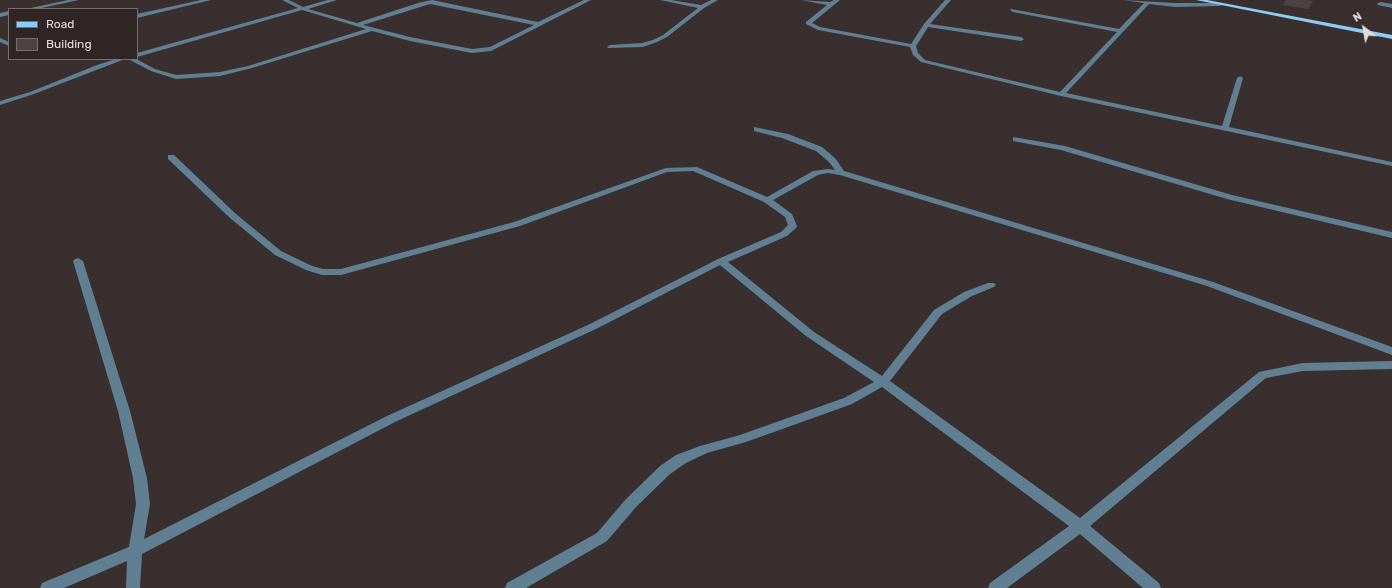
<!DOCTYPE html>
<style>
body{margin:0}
#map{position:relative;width:1392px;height:588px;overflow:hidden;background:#392f2f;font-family:Rubik,sans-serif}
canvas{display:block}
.legend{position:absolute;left:8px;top:8px;width:130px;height:52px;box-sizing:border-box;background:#2f2525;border:1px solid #776e6e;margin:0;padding:5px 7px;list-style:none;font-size:12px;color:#e2dcdc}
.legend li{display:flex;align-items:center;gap:8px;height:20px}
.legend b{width:20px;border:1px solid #776e6e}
.north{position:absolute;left:1344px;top:8px;width:40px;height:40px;-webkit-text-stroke:3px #2f2525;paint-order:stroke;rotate:329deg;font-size:11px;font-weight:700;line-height:16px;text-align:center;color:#e2dcdc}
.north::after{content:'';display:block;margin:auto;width:14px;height:18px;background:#e2dcdc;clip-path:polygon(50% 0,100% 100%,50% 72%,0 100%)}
</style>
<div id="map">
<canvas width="1392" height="588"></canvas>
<ul class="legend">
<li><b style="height:5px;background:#8ccdf5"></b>Road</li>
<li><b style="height:11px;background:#4e4343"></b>Building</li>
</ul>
<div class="north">N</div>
</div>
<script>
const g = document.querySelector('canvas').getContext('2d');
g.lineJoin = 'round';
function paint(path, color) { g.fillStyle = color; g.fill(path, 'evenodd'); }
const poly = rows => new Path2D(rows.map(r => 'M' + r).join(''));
const building = poly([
 [1286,0,1306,0,1313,1,1308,9,1283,5]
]);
const minor = poly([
 [68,0,79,0,37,9,26,9,68,0],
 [201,0,211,0,137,18,137,14,201,0],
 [282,0,289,0,303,7,328,0,337,0,308,9,357,23,418,3,432,0,538,22,584,0,591,0,491,51,472,53,410,41,372,31,252,68,220,76,176,79,151,71,128,59,136,59,155,69,176,75,220,72,248,66,366,29,302,10,137,57,137,53,298,8,282,0],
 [430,4,534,25,490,47,472,49,410,37,363,25,430,4],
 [660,0,671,0,701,5,711,0,718,0,704,8,667,37,657,42,643,47,608,48,607,47,610,45,642,43,653,40,663,35,698,8,660,0],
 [801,0,830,2,834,0,840,0,812,23,820,27,911,44,924,24,945,0,951,0,930,24,1021,37,1024,39,1021,41,928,27,916,46,918,53,925,60,1060,92,1117,32,1013,12,1010,10,1011,9,1119,29,1144,3,1123,0,1175,3,1222,3,1223,4,1220,6,1175,7,1149,4,1066,93,1222,126,1237,78,1240,76,1243,78,1229,127,1392,162,1392,166,1061,96,921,62,913,55,910,47,818,30,806,24,806,22,827,5,801,0],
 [1380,2,1392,4,1392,8,1378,5,1377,4,1380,2],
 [9,11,9,15,0,17,0,13,9,11],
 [0,38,9,42,9,46,0,42,0,38],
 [116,59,125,59,34,94,0,105,0,101,30,92,97,65,116,59],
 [754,127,788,134,822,147,835,158,844,171,1213,282,1392,347,1392,355,1207,286,840,175,828,173,818,175,773,200,792,214,797,226,796,228,787,236,728,262,814,332,882,376,934,310,964,292,988,283,994,283,996,285,994,287,972,296,942,314,890,381,1080,518,1259,372,1303,363,1392,361,1392,369,1303,371,1266,378,1090,526,1159,583,1161,588,1143,588,1080,534,1007,588,988,588,990,583,1069,526,882,387,852,404,746,442,707,453,686,463,670,474,636,507,607,541,526,588,505,588,507,583,597,533,626,499,660,466,676,455,700,446,740,435,844,398,874,382,806,336,720,265,598,328,395,422,142,554,140,588,126,588,127,561,64,588,40,588,42,583,129,547,136,504,133,478,118,411,73,261,75,259,78,258,83,261,130,411,147,478,150,504,144,539,387,416,590,324,718,259,781,232,788,225,785,217,764,202,693,171,667,172,520,226,341,275,322,275,306,270,275,255,230,218,168,159,168,155,174,155,236,214,281,251,312,266,323,269,341,269,514,222,666,168,697,167,767,197,813,171,828,169,835,170,829,162,816,151,782,138,754,131,754,127],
 [1013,137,1065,146,1232,195,1392,232,1392,238,1227,199,1061,150,1013,141,1013,137]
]);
const major = poly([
 [1196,0,1207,0,1392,35,1392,39,1196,0]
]);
paint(building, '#4e4343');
paint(minor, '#617f93');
paint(major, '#8ccdf5');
</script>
